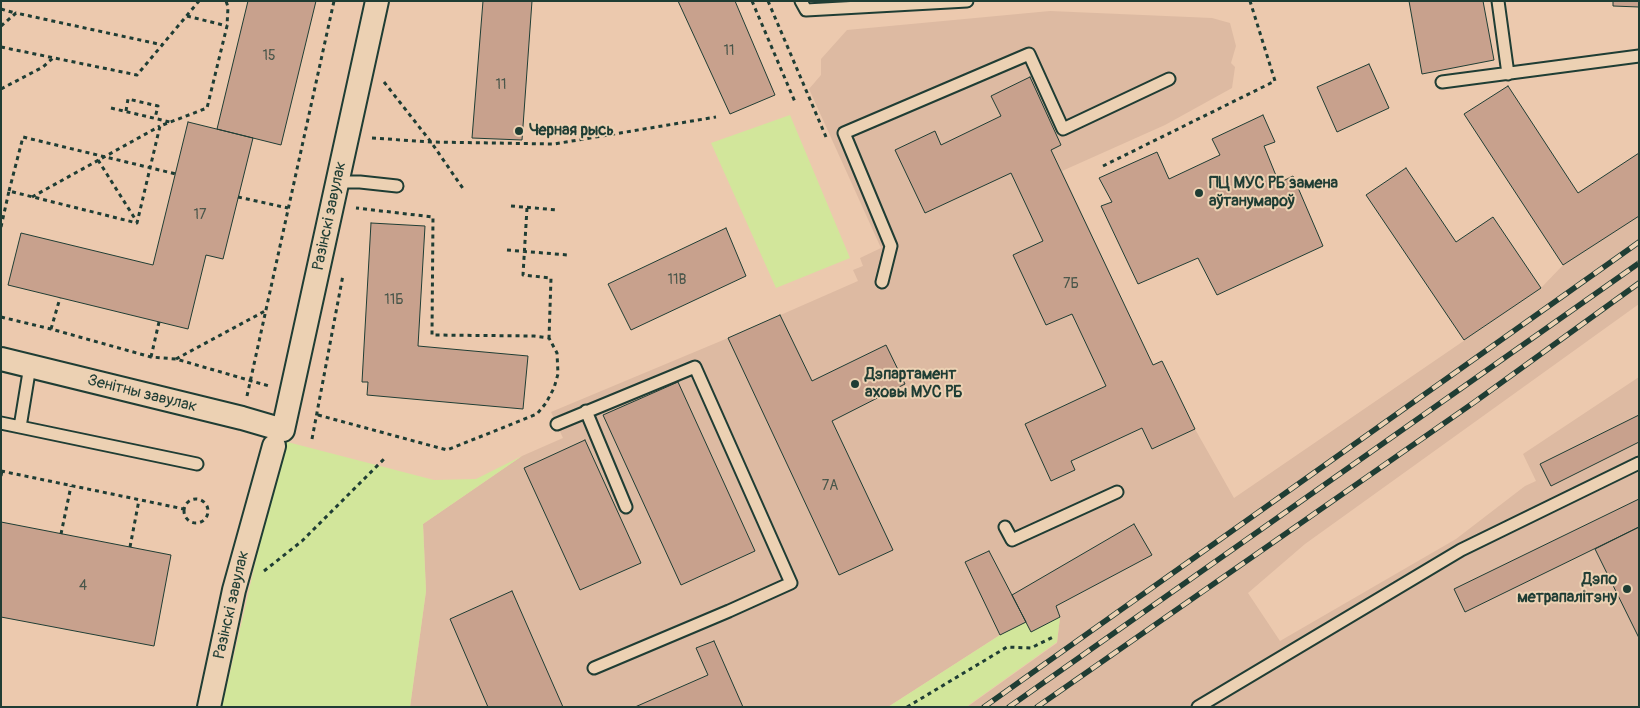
<!DOCTYPE html>
<meta charset="utf-8">
<style>
body{margin:0}
#map{position:relative;width:1640px;height:708px;overflow:hidden;background:#ecc9ae;font-family:Pangolin,sans-serif}
canvas{display:block}
.frame{position:absolute;inset:0;border:2px solid #1f3d34;pointer-events:none}
</style>
<div id="map">
<canvas width="1640" height="708"></canvas>
<div class="frame"></div>
</div>
<script>
const g = document.querySelector('canvas').getContext('2d');
g.lineJoin = 'round';
function paint(path, color) { g.fillStyle = color; g.fill(path, 'evenodd'); }
const poly = rows => new Path2D(rows.map(r => 'M' + r).join(''));
function trace(path, color, width, dash) { g.strokeStyle = color; g.lineWidth = width; g.lineCap = dash ? 'butt' : 'round'; g.setLineDash(dash || []); g.stroke(path); }
function write(font, color, halo, rows, align = 'center') {
  g.font = font + ' Pangolin,sans-serif'; g.lineWidth = 4; g.setLineDash([]); g.textBaseline = 'middle'; g.strokeStyle = halo; g.fillStyle = color; for (const [text, x, y, turn = 0] of rows) {
    g.save(); g.translate(x, y); g.rotate((+turn || 0) * Math.PI / 180); g.textAlign = isNaN(turn) ? turn : align; if (halo) g.strokeText(text, 0, 0); g.fillText(text, 0, 0); g.restore();
  }
}
const built = poly([
 [1050,11,1212,18,1230,23,1236,46,1231,63,1235,67,1232,88,1165,125,1062,171,1153,365,1162,361,1195,429,1234,498,1541,288,1563,265,1639,216,1639,304,1305,544,1248,593,1280,641,1456,539,1525,486,1536,481,1523,454,1639,377,1639,707,967,707,1057,643,1060,617,1031,632,1026,622,1000,635,888,707,410,707,426,591,423,524,522,456,563,438,551,412,728,338,858,281,853,270,863,266,860,258,881,248,809,89,821,75,821,59,847,30]
]);
const green = poly([
 [790,115,850,258,776,288,711,143],
 [272,438,434,480,476,479,522,456,423,524,426,591,410,707,222,707,282,447],
 [1060,617,1057,642,966,707,888,707,1000,635,1026,622,1031,632]
]);
const building = poly([
 [248,1,316,1,281,145,217,129,248,1],
 [483,1,532,1,522,140,472,138,483,1],
 [678,1,735,1,775,95,730,114,678,1],
 [1409,1,1483,1,1494,60,1422,74,1409,1],
 [1613,1,1639,1,1639,7,1613,6,1613,1],
 [1369,64,1389,108,1337,132,1317,87,1369,64],
 [1030,77,1061,145,1051,150,1153,365,1162,361,1195,429,1152,449,1142,428,1071,461,1075,470,1051,481,1025,424,1106,386,1072,314,1046,325,1013,255,1043,241,1011,173,925,213,895,150,935,131,941,145,1001,116,991,96,1030,77],
 [1508,86,1578,193,1639,153,1639,216,1563,265,1464,114,1508,86],
 [1263,115,1275,142,1264,146,1279,183,1293,176,1323,246,1217,295,1198,258,1138,284,1101,206,1112,202,1099,178,1157,152,1169,179,1220,155,1212,139,1263,115],
 [188,122,253,138,223,259,206,255,188,329,8,285,21,233,153,265,188,122],
 [1406,168,1456,242,1493,217,1541,288,1464,340,1366,195,1406,168],
 [371,223,425,226,418,346,528,356,523,409,367,395,368,382,362,382,371,223],
 [726,228,746,276,631,330,608,284,726,228],
 [780,315,812,381,886,345,905,384,832,421,893,550,839,575,728,338,780,315],
 [678,382,755,551,681,585,603,415,678,382],
 [1639,415,1639,442,1551,486,1540,464,1639,415],
 [585,440,641,563,580,590,524,468,585,440],
 [1639,499,1639,527,1465,612,1454,589,1639,499],
 [1,522,171,555,154,646,1,617,1,522],
 [1134,524,1152,555,1056,606,1060,617,1031,632,1012,595,1134,524],
 [1639,527,1639,638,1595,549,1639,527],
 [989,551,1026,622,1000,635,965,562,989,551],
 [512,591,563,707,488,707,450,619,512,591],
 [714,641,743,707,635,707,708,675,696,648,714,641]
]);
const path = poly([
 [752,1,795,102],
 [768,1,826,137],
 [1,9,15,13],
 [187,16,227,26],
 [1,26,16,13,163,45],
 [1,47,137,75,199,1],
 [384,82,431,142,464,190],
 [1,89,43,67,54,57],
 [111,108,170,122],
 [126,111,128,99,158,106,155,118],
 [372,138,431,142,554,144,716,117],
 [98,160,137,222],
 [1103,166,1275,81,1250,1],
 [9,191,23,137,176,174],
 [32,197,160,126],
 [238,197,288,208],
 [511,206,558,210],
 [527,208,523,275,551,278,549,338],
 [1,227,9,191,137,223,160,126,207,108,227,26,228,7,226,1],
 [507,250,568,255],
 [1,317,51,329,151,357,176,359,269,386],
 [51,329,60,298],
 [151,357,159,322],
 [176,359,265,311],
 [247,396,334,1],
 [318,415,447,450,537,414,546,403,554,388,558,374,557,353,549,338,534,336,432,335,433,217,356,208],
 [312,439,343,275],
 [1,471,184,509],
 [1,476,2,471],
 '184 511a12 12 0 1 1 24 0a12 12 0 1 1-24 0Z',
 [61,534,71,486],
 [130,547,139,500],
 [264,571,302,541,384,459],
 [907,707,1007,647,1031,648,1053,637]
]);
const service = poly([
 [801,1,806,10,967,1],
 [1498,1,1508,74],
 [1442,82,1639,56],
 [337,182,360,182,397,186],
 [882,282,891,246,844,133,1029,54,1063,129,1169,79],
 [586,411,626,507],
 [1,423,20,427,30,366],
 [557,424,695,367,791,583,729,611,594,668],
 [20,427,197,464],
 [1005,527,1012,540,1117,492],
 [1198,707,1461,550,1639,463]
]);
const minor = poly([
 [1,359,242,418,283,430,377,1],
 [209,707,234,590,274,446]
]);
const rail = poly([
 [984,707,1639,242],
 [1009,707,1639,263],
 [1037,707,1476,401,1639,283]
]);
const markers = [
 [519,131,5,"#1f3d34"],
 [1199,193,5,"#1f3d34"],
 [855,384,5,"#1f3d34"],
 [1627,589,5,"#1f3d34"]
];
const numberNames = [
 ["11",729,51],
 ["15",269,56],
 ["11",501,85],
 ["17",200,215],
 ["11В",677,280],
 ["7Б",1071,284],
 ["11Б",394,300],
 ["7А",830,486],
 ["4",83,586]
];
const poiNames = [
 ["Черная рысь",529,131],
 ["ПЦ МУС РБ замена",1209,184],
 ["аўтанумароў",1209,202],
 ["Дэпартамент",865,375],
 ["аховы МУС РБ",865,393],
 ["Дэпо",1617,580,"right"],
 ["метрапалітэну",1617,598,"right"]
];
const streetNames = [
 ["Разінскі завулак",330,216,-78],
 ["Зенітны завулак",142,394,14],
 ["Разінскі завулак",232,605,-77]
];
paint(built, '#ddbaa2');
paint(green, '#d2e69b');
paint(building, '#c8a18d');
trace(building, '#1f3d34', 1);
trace(service, '#1f3d34', 15);
trace(minor, '#1f3d34', 26);
trace(path, '#1f3d34', 3, [4, 4]);
trace(service, '#ecd1b3', 11);
trace(minor, '#ecd1b3', 22);
trace(rail, '#1f3d34', 5.5);
trace(rail, '#ecd1b3', 4, [11]);
for (const [x, y, r, color] of markers) { const dot = new Path2D(); dot.arc(x, y, r, 0, 2 * Math.PI); g.fillStyle = color; g.fill(dot); trace(dot, '#ecd1b3', 2); }
write('14px', '#49564a', null, numberNames);
write('bold 16px', '#1f3d34', '#ecd1b3', poiNames, 'left');
write('16px', '#1f3d34', '#ecd1b3', streetNames);
</script>
